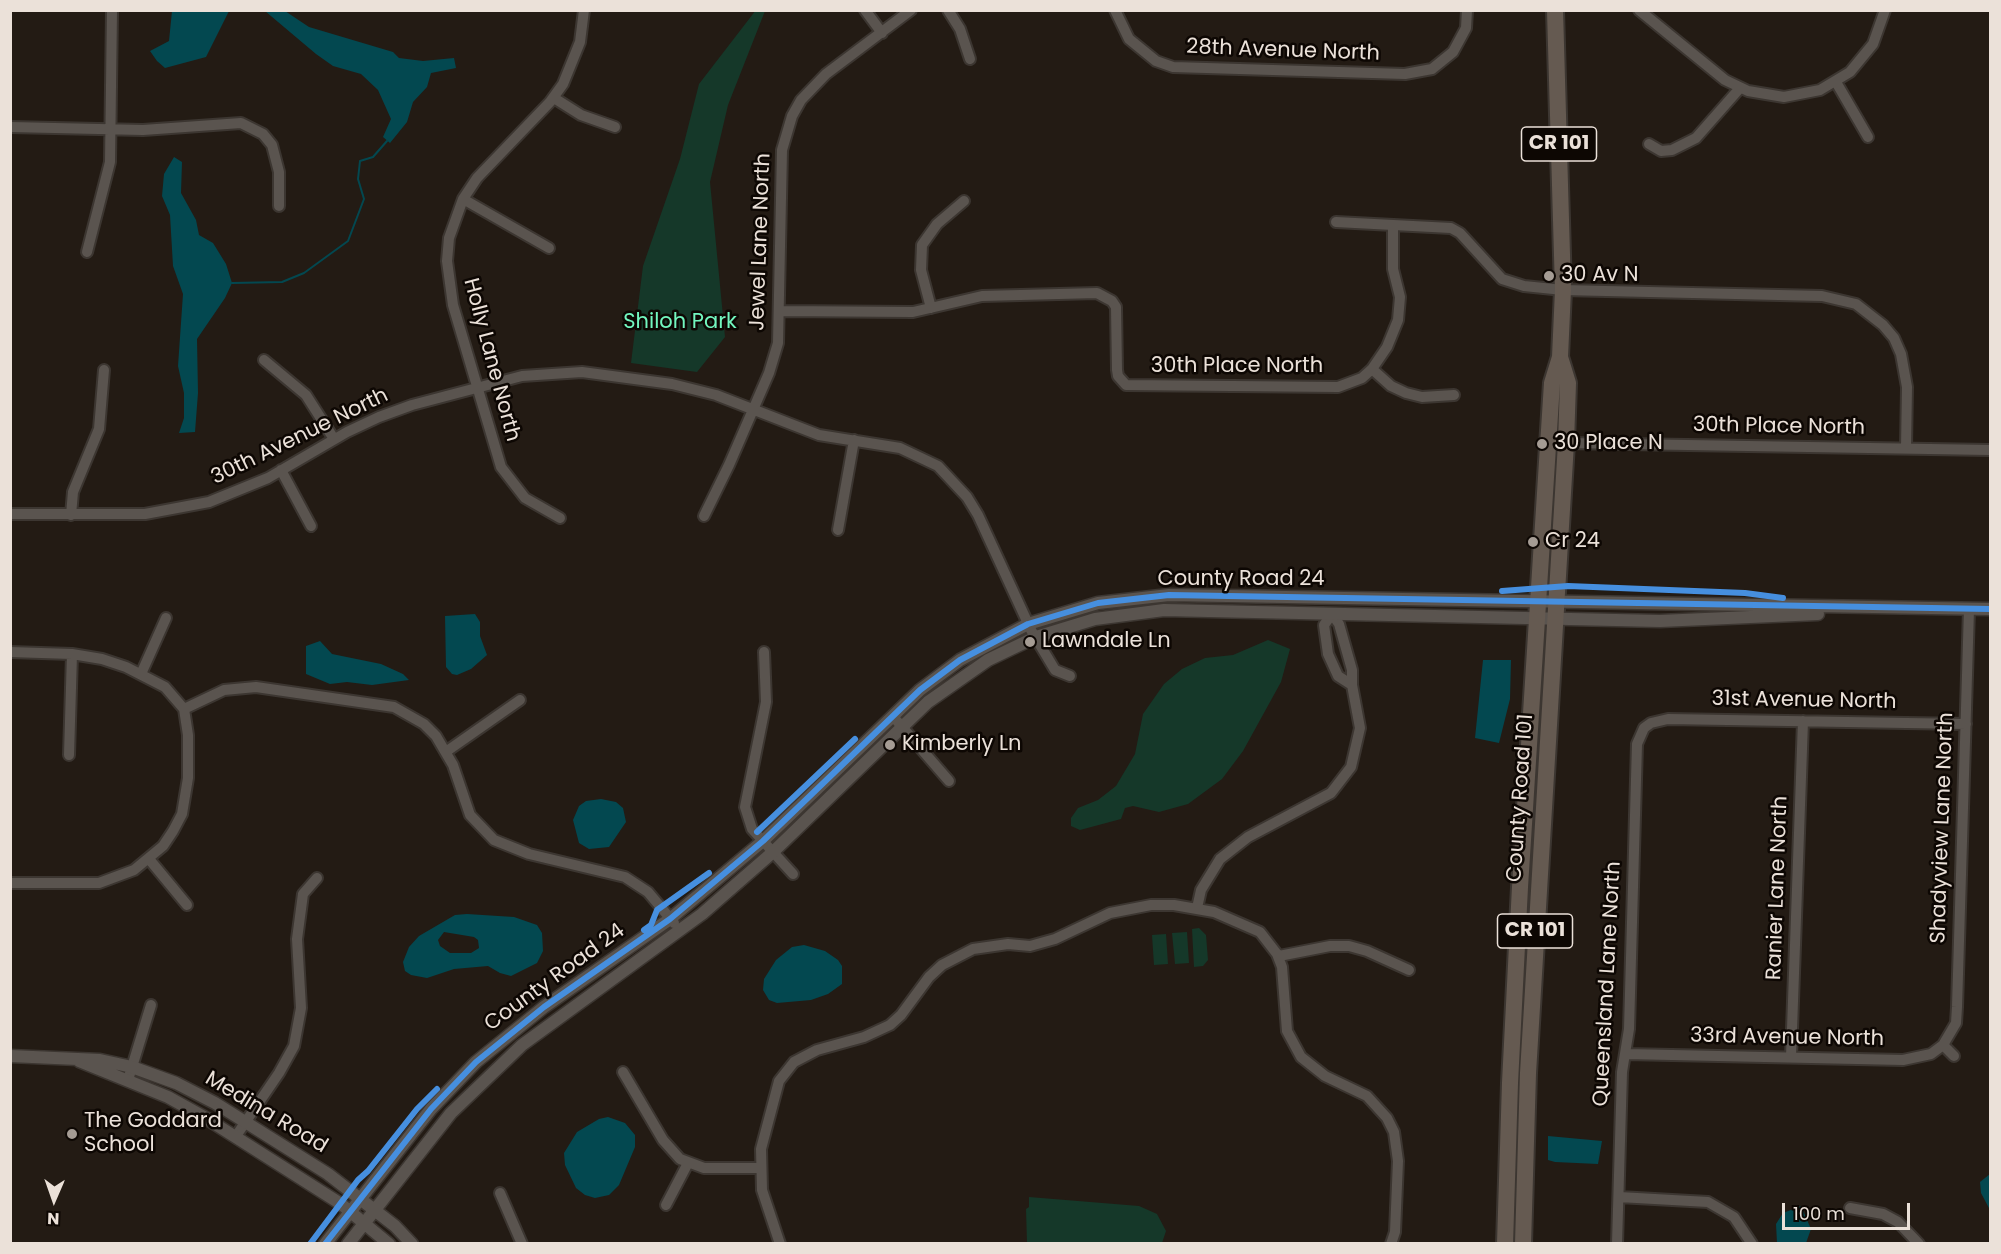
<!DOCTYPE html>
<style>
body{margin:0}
#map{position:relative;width:2001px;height:1254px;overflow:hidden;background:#231b14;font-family:Poppins,sans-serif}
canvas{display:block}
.frame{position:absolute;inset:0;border:12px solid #ebe1d9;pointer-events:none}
.north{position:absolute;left:24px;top:1170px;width:60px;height:60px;-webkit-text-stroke:4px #0d0703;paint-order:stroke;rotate:182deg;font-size:16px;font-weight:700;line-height:24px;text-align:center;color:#ebe1d9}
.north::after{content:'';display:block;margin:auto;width:21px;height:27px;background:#ebe1d9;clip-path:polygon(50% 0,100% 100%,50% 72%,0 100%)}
.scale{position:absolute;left:1782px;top:1203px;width:128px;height:27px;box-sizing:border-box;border:3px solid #ebe1d9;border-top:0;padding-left:8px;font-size:18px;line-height:21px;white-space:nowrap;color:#ebe1d9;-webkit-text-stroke:4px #0d0703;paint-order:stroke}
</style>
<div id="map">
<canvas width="2001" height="1254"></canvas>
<div class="frame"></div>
<div class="north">N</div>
<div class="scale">100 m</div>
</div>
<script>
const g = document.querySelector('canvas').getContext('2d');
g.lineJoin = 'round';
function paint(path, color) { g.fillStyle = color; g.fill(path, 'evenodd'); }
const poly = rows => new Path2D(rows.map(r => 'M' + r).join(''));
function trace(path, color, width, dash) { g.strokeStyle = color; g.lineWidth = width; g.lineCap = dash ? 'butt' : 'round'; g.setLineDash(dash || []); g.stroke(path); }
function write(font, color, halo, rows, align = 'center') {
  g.font = font + ' Poppins,sans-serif'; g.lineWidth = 5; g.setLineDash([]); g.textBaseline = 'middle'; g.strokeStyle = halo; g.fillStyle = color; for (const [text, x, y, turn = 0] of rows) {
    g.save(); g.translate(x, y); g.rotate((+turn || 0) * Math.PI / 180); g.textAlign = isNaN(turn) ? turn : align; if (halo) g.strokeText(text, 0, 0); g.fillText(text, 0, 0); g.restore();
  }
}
const green = poly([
 [756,10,765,11,728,105,710,182,725,337,697,372,631,363,643,266,680,159,699,84],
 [1268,640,1290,649,1281,682,1243,751,1222,779,1188,804,1159,812,1133,806,1125,808,1121,819,1080,830,1071,826,1071,818,1078,808,1098,800,1116,786,1135,754,1143,714,1164,684,1182,669,1205,658,1233,655],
 [1199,928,1206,935,1208,960,1203,966,1194,967,1192,929],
 [1187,932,1189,963,1175,964,1172,933],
 [1166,934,1168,964,1154,965,1152,935],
 [1029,1197,1139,1206,1157,1214,1166,1231,1162,1243,1027,1243,1026,1209,1029,1207]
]);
const water = poly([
 [172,11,229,11,206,57,165,68,157,61,150,51,169,41],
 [265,11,285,11,309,27,393,52,399,58,423,61,454,58,456,68,431,73,427,87,413,102,407,122,390,143,383,137,391,119,378,90,361,74,333,66,316,54],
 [174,157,182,162,181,193,196,220,199,235,213,243,226,264,232,283,225,298,197,339,198,393,195,432,179,433,184,418,184,393,178,366,183,294,173,266,170,215,162,196,164,174],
 [475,614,480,622,480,636,487,655,471,669,457,675,452,674,446,667,445,616],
 [320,641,332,654,381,664,403,674,409,680,372,685,347,682,330,684,306,674,306,646],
 [1483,660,1511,660,1510,699,1499,743,1475,738],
 [601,799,616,802,623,808,626,822,609,847,589,849,579,843,573,820,579,806,586,801],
 [467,914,514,917,537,925,542,933,543,951,537,963,511,976,500,973,488,966,454,969,427,978,411,975,405,971,403,962,409,947,419,936,455,915],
 [444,932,474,937,478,940,479,948,471,953,450,953,440,946,438,940],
 [804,945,825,951,838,960,842,966,842,984,828,994,811,1000,777,1003,769,1000,763,990,764,979,776,960,792,947],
 [608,1117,625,1123,635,1135,635,1147,619,1185,609,1195,595,1198,585,1195,576,1188,565,1165,564,1153,577,1132,599,1119],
 [1548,1136,1602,1141,1598,1164,1555,1162,1548,1160],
 [1990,1174,1990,1210,1981,1193,1980,1182],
 [1801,1206,1811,1229,1806,1243,1777,1243,1776,1224,1783,1213]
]);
const stream = poly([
 [232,283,282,282,304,273,348,241,364,199,358,179,360,161,373,157,387,141]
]);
const minor = poly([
 [865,10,882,33],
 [948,10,960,29,970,59],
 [1115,10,1129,39,1156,61,1173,67,1405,74,1432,69,1453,52,1466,28,1467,10],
 [1639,10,1725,80,1748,91,1784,97,1820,90,1850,72,1873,44,1885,10],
 [1836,82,1868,137],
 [554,98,581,115,615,127],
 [10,127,143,130,241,123,263,134,272,145,279,172,279,206],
 [1649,144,1661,151,1672,150,1696,138,1740,88],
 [463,199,549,248],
 [1336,222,1451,228,1460,233,1502,279,1524,286,1563,290,1822,296,1856,304,1883,325,1894,338,1901,354,1907,387,1906,448],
 [87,252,110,162,112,10],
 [931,308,921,270,922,245,937,224,964,201],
 [779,311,913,312,982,296,1097,293,1112,301,1116,307,1117,370,1118,376,1126,385,1338,387,1362,378,1372,369,1387,347,1398,320,1400,297,1393,269,1393,225],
 [264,360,306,395,334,439],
 [1372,369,1391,386,1406,393,1422,397,1454,395],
 [1566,443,1990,450],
 [281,470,311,526],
 [10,514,145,514,209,502,268,478,347,432,379,417,412,405,522,376,582,372,672,384,716,395,819,435,900,448,938,466,967,497,978,515,1031,630,1055,670,1070,676],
 [71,515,73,492,99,429,104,370],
 [704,516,729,465,769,373,778,343,782,150,792,116,801,100,826,74,911,10],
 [560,518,525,498,501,467,453,305,447,261,449,238,463,199,477,178,550,102,563,84,580,42,584,10],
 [838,530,854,440],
 [1332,614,1324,625,1328,654,1338,676,1352,685],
 [10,652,72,654,102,659,126,667,165,687,184,709,188,735,188,778,182,814,173,831,163,846,134,870,99,883,10,883],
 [764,652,766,702,745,807,752,829,793,874],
 [141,674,166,618],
 [184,709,224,690,256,687,394,707,424,724,436,736,453,765,470,815,494,840,529,854,625,877,648,892,674,923],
 [897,721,949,781],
 [447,751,520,700],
 [69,755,72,654],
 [149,859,187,905],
 [1197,908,1201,890,1220,859,1248,837,1331,793,1351,767,1360,728,1352,685,1352,670,1339,624,1332,614],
 [1279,956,1330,946,1349,946,1367,951,1409,970],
 [1943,1045,1954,1056],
 [1626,1054,1903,1060,1931,1054,1943,1045,1956,1023,1957,1007,1969,609],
 [1791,1057,1803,721],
 [623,1072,663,1140,680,1159,704,1168,760,1168],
 [128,1080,151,1005],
 [236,1136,279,1073,294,1046,301,1008,297,939,303,894,317,878],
 [500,1193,522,1244],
 [1619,1197,1708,1202,1734,1217,1752,1244],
 [666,1205,688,1163],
 [1850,1208,1883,1214,1898,1222,1919,1244],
 [780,1244,762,1190,761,1149,779,1081,794,1062,817,1050,864,1037,890,1025,901,1015,929,977,942,965,973,949,1008,944,1030,946,1055,939,1110,913,1151,905,1174,905,1214,912,1260,932,1277,954,1282,967,1287,1031,1301,1057,1325,1076,1367,1096,1387,1118,1394,1132,1398,1161,1395,1232,1391,1244],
 [1617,1244,1622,1072,1629,1029,1637,744,1644,728,1651,723,1668,719,1966,724]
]);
const tertiary = poly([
 [10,1056,100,1060,132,1067,176,1083,215,1103,328,1174,395,1226,412,1244],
 [79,1061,168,1097,204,1117,341,1204,389,1244],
 [325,1244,431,1109,476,1062,544,1007,670,919,763,841,920,690,960,660,1028,624,1098,603,1169,595,1990,609],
 [348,1244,451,1113,522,1045,702,914,773,852,928,702,988,660,1036,637,1095,619,1164,610,1660,621,1818,614]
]);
const primary = poly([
 [1505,1244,1510,1083,1520,887,1552,383,1560,357,1563,290,1555,10],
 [1523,1244,1528,1073,1566,443,1568,383,1560,357]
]);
const cycleway = poly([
 [1502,591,1568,586,1745,593,1783,598],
 [757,832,855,739],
 [644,930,651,925,657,910,709,873],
 [310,1244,358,1180,368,1171,417,1109,437,1089],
 [325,1244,431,1109,476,1062,544,1007,670,919,763,841,920,690,960,660,1028,624,1098,603,1169,595,1990,609]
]);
const markers = [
 [1549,276,6,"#a59c94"],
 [1542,444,6,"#a59c94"],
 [1533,542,6,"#a59c94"],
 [1030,642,6,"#a59c94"],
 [890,745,6,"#a59c94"],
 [72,1134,6,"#a59c94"]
];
const shields = [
 [1559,144,75],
 [1535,931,75]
];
const shieldNames = [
 ["CR 101",1559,144],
 ["CR 101",1535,931]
];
const streetNames = [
 ["28th Avenue North",1283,51,2],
 ["Jewel Lane North",761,242,-88],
 ["Holly Lane North",491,360,75],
 ["30th Place North",1237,367],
 ["30th Place North",1779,427,1],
 ["30th Avenue North",300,437,-26],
 ["County Road 24",1241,580],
 ["31st Avenue North",1804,701,1],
 ["County Road 101",1521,798,-86],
 ["Shadyview Lane North",1943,828,-88],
 ["Ranier Lane North",1778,888,-88],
 ["County Road 24",555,978,-36],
 ["Queensland Lane North",1608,984,-87],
 ["33rd Avenue North",1787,1038,1],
 ["Medina Road",266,1113,31]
];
const poiNames = [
 ["30 Av N",1561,276],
 ["30 Place N",1554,444],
 ["Cr 24",1545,542],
 ["Lawndale Ln",1042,642],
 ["Kimberly Ln",902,745],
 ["The Goddard",84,1122],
 ["School",84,1146]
];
const parkNames = [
 ["Shiloh Park",680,323]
];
paint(green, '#153829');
paint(water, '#034850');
trace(stream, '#034850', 2);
trace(minor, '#3c3631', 14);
trace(tertiary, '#3c3631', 15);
trace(primary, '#3c3631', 20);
trace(minor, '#5a544f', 10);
trace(tertiary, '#5a544f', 12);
trace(primary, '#655a51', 16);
trace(cycleway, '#468fdf', 6);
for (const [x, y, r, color] of markers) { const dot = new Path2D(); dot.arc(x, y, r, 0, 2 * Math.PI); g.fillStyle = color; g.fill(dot); trace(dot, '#0d0703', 2); }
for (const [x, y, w] of shields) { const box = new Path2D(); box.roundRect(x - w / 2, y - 17, w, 34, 4.5); g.fillStyle = '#0d0703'; g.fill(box); trace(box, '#ebe1d9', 1.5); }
write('bold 20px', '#ebe1d9', null, shieldNames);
write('21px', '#ebe1d9', '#0d0703', streetNames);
write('21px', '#ebe1d9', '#0d0703', poiNames, 'left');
write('21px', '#72f6bf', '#0d0703', parkNames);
</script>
